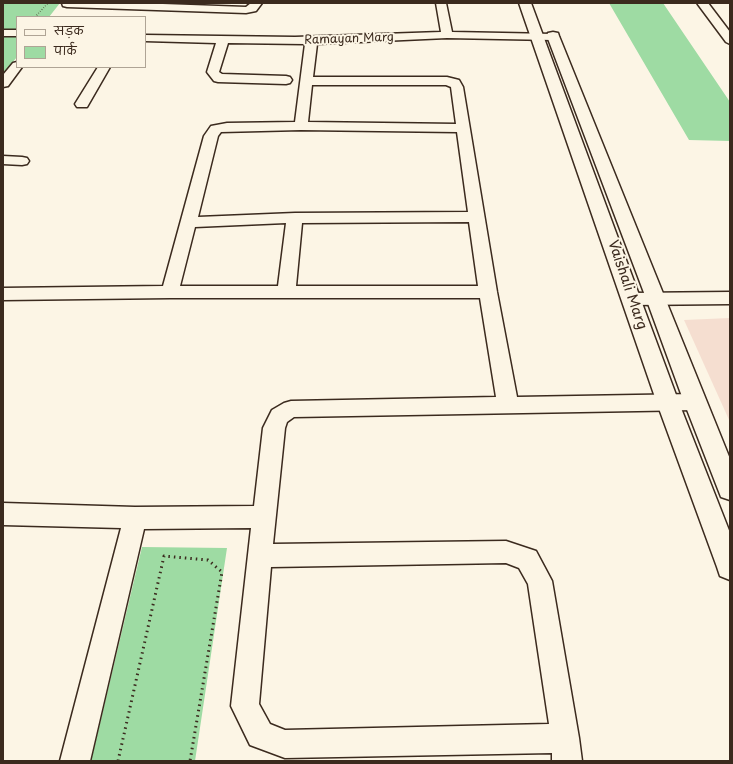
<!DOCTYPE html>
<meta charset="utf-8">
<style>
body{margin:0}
#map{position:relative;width:733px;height:764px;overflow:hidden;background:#fcf5e5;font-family:"Playpen Sans","Playpen Sans Deva",sans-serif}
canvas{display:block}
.frame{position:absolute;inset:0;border:4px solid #3b2a1e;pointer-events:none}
.legend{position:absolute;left:16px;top:16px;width:130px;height:52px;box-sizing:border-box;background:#fcf5e5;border:1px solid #afa495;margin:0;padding:5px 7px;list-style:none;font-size:12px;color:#3b2a1e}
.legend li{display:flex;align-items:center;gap:8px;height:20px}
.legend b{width:20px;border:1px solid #afa495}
</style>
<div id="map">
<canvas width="733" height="764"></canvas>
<div class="frame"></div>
<ul class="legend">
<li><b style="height:5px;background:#fcf5e5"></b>सड़क</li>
<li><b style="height:11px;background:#9edba3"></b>पार्क</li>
</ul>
</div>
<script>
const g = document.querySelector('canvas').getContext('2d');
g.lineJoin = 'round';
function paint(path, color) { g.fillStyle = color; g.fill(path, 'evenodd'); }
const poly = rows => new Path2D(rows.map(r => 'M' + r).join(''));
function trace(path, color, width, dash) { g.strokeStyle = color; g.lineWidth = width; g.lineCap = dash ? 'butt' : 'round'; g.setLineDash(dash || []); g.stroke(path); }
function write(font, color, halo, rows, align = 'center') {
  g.font = font + ' "Playpen Sans",sans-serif'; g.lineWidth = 4; g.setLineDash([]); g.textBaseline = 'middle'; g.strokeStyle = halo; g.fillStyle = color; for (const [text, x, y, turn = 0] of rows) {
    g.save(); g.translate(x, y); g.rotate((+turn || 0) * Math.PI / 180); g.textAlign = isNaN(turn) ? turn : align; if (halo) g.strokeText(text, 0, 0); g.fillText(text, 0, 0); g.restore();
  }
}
const built = poly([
 [730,318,730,422,684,320]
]);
const green = poly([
 [3,3,60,3,49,17,17,17,17,31,3,30],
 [609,3,663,3,730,102,730,141,689,140],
 [3,37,17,37,17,57,3,74],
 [142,547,227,548,195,761,91,761]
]);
const pathFar1 = poly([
 [35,17,48,3]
]);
const path = poly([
 [118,761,164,556,208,560,222,572,190,761]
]);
const street = poly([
 [62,3,135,3,246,7,251,3,262,3,256,11,246,13,67,7,63,6,62,3],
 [436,3,446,3,452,32,553,34,557,35,559,37,557,39,553,40,447,38,317,44,313,77,447,77,459,80,463,87,497,292,517,397,695,394,702,396,705,402,702,408,695,410,294,417,287,422,285,428,273,544,506,541,536,551,552,581,579,738,582,761,552,761,552,753,285,758,250,745,231,706,251,528,144,529,90,761,60,761,121,528,3,525,3,503,135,507,254,506,263,428,272,410,284,403,291,401,496,397,480,298,170,298,3,300,3,288,163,286,204,136,211,126,227,123,295,122,305,44,228,43,219,72,222,74,286,76,290,77,292,80,290,83,286,84,218,82,214,81,207,72,216,43,145,41,145,35,295,37,441,32,436,3],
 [312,85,446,85,451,87,456,124,308,122,312,85],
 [301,130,457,132,468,212,295,213,198,217,218,136,221,132,301,130],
 [469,222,478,286,296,286,302,223,469,222],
 [286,223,278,286,180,286,195,227,286,223],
 [506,563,519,568,528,584,549,724,285,730,270,724,259,704,271,567,506,563],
 [697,3,708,3,730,32,730,44,726,42,697,3],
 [3,30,17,30,17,36,3,36,3,30],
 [17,62,17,67,22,67,8,86,3,87,3,75,13,63,17,62],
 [98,67,110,67,87,107,77,107,75,104,98,67],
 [3,156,22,157,27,158,29,161,27,164,22,165,3,164,3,156],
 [730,292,730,304,632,305,626,304,623,299,626,294,632,293,730,292]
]);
const secondary = poly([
 [519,3,531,3,679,403,730,533,730,580,720,576,717,567,657,403,519,3],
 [553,32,558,33,559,36,730,459,730,500,721,497,684,402,646,298,547,36,548,33,553,32]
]);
const farStreetnames = [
 ["Ramayan Marg",349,39,-2]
];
const streetNames = [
 ["Vaishali Marg",627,285,71]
];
paint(built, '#f5ded0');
paint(green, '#9edba3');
trace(street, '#3b2a1e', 3);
trace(secondary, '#3b2a1e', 3);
trace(pathFar1, '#3b2a1e', 1.5, [0.5, 2]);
trace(path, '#3b2a1e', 3, [1.5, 4]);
paint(street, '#fcf5e5');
paint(secondary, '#fcf5e5');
write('12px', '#3b2a1e', '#fcf5e5', farStreetnames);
write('14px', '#3b2a1e', '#fcf5e5', streetNames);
</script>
